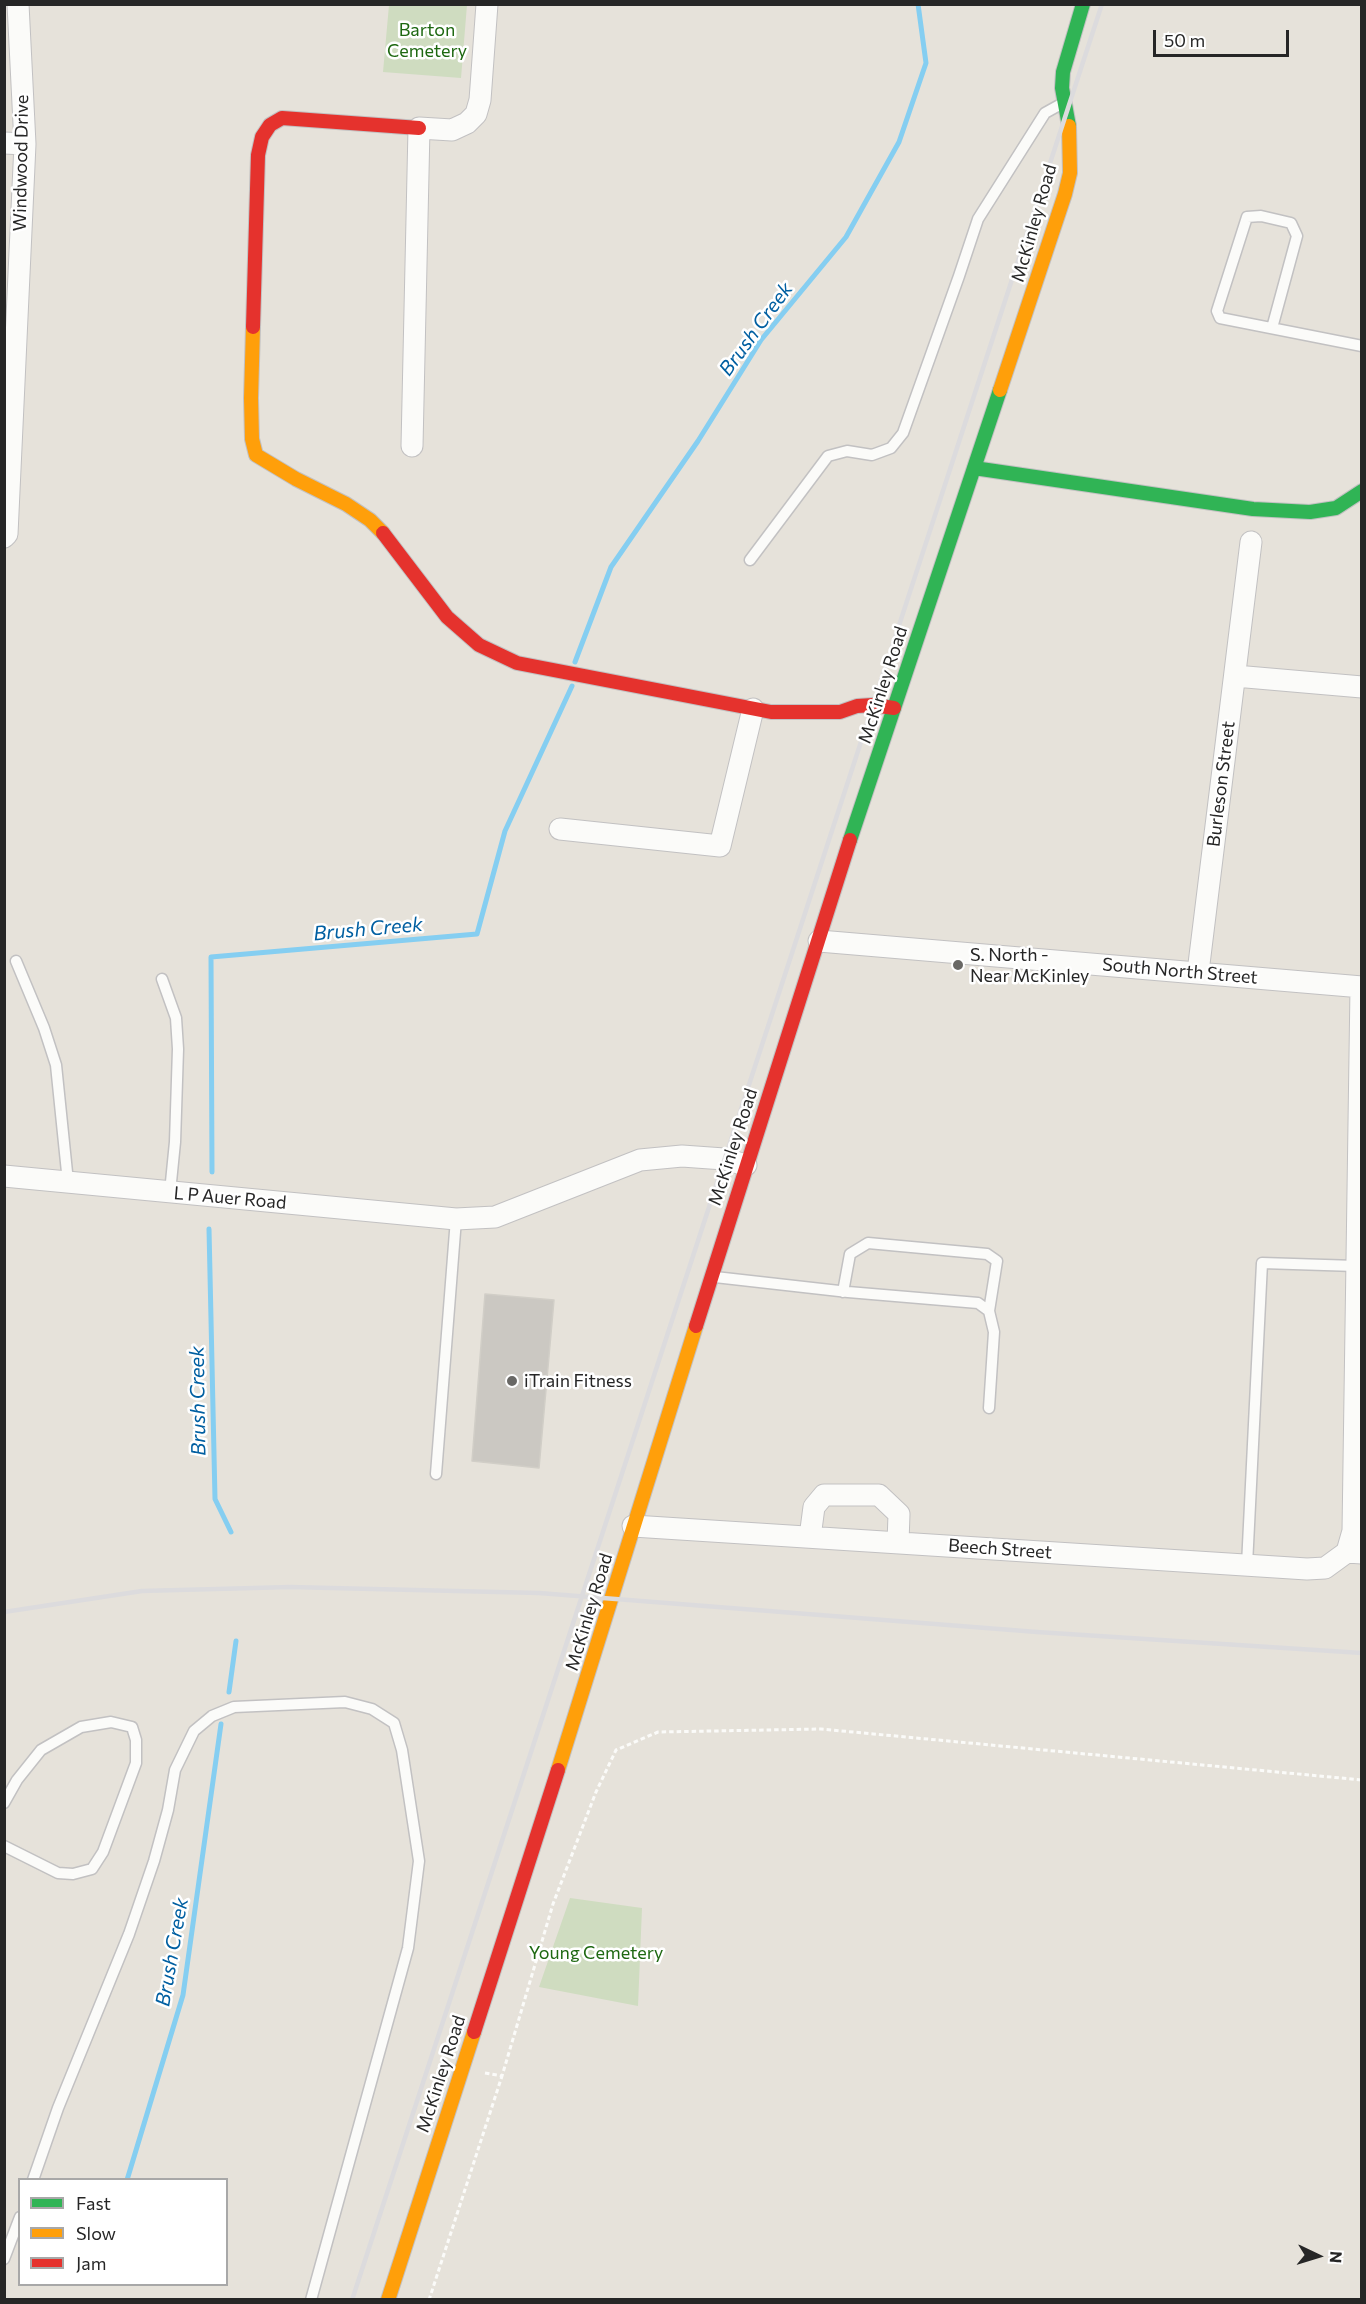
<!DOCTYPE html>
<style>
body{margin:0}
#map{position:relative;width:1366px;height:2304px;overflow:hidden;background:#e6e2da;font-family:Commissioner,sans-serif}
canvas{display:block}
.frame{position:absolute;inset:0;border:6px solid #262626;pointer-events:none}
.legend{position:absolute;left:18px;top:2178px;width:210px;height:108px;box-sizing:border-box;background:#fff;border:2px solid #a8a8a8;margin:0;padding:8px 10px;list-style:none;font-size:18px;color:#262626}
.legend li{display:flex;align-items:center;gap:12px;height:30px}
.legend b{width:30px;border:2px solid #a8a8a8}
.north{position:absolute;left:1288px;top:2226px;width:60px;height:60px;-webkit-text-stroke:4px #fff;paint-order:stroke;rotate:94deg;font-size:16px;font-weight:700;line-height:24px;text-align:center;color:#262626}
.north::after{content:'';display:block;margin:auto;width:21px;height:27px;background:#262626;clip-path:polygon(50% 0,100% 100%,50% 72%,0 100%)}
.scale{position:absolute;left:1153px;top:30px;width:136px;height:27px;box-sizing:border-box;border:3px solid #262626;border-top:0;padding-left:8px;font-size:18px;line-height:21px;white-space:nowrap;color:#262626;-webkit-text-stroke:4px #fff;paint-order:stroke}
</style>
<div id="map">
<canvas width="1366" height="2304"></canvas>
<div class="frame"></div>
<ul class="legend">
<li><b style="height:8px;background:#30b455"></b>Fast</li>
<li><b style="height:8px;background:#ff9f0a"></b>Slow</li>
<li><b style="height:8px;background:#e5322d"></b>Jam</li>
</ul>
<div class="north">N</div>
<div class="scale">50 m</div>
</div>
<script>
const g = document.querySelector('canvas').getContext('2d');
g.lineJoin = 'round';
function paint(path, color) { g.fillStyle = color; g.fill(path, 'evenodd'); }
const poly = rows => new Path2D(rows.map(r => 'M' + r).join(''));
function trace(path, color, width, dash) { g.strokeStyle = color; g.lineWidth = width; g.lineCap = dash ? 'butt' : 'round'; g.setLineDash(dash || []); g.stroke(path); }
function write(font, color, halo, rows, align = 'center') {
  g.font = font + ' Commissioner,sans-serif'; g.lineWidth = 5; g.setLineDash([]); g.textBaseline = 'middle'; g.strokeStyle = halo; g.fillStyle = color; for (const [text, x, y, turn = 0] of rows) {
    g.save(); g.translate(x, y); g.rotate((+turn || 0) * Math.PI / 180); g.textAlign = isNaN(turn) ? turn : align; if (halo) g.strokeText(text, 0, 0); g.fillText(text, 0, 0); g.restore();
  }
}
const cemetery = poly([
 [389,5,467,5,461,78,383,72],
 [570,1898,642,1908,638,2006,539,1987]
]);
const stream = poly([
 [575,662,611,567,698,441,761,340,846,237,899,142,926,63,918,4],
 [212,1172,211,957,477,934,505,831,572,686],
 [209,1229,215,1499,231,1532],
 [229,1692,236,1641],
 [127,2180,183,1995,221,1724]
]);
const building = poly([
 [485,1294,554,1300,539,1468,472,1461,485,1294]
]);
const path = poly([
 [485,2073,502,2076,553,1904,596,1792,616,1750,658,1732,821,1729,1362,1780],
 [429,2300,502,2076]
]);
const lane = poly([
 [1272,328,1297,236,1291,223,1261,216,1247,217,1217,311,1220,318,1362,346],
 [750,560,828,456,847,451,872,455,891,448,903,433,959,276,978,219,1045,113,1063,103],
 [16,961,44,1028,56,1065,68,1182],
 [162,979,176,1018,178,1049,175,1142,170,1192],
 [715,1277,848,1292,978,1303,989,1311,994,1332,989,1408],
 [843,1292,850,1254,868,1243,987,1254,997,1261,989,1311],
 [436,1474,456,1219],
 [1247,1565,1262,1263,1356,1266],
 [4,1803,17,1780,41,1750,81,1727,111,1722,132,1727,136,1740,136,1763,103,1852,92,1869,73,1874,58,1873,4,1846],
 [33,2180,58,2108,129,1934,154,1861,168,1810,175,1770,194,1731,212,1716,234,1707,345,1702,372,1709,394,1723,402,1750,419,1861,408,1948,311,2300],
 [4,2259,20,2217]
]);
const street = poly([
 [4,143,25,144],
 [412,446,419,128,452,130,467,123,476,114,480,100,487,4],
 [4,537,7,534,25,144,18,4],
 [1235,676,1362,687],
 [560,829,720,846,753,709],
 [819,941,1362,987],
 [1198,972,1251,542],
 [4,1176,456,1219,495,1217,640,1160,682,1156,724,1159,746,1165],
 [633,1526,1307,1569,1325,1568,1347,1552,1362,1553],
 [810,1537,814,1507,824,1495,879,1495,899,1514,898,1543],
 [1347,1552,1353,1531,1361,987]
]);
const fast = poly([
 [1069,126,1062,88,1063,72,1083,4],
 [974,468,1253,509,1310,512,1336,508,1362,491],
 [850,840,1000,390]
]);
const slow = poly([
 [253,327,251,398,252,439,256,455,296,479,346,504,370,520,383,533],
 [1000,390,1065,194,1070,173,1069,126],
 [558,1770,696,1326],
 [388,2300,474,2032]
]);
const jam = poly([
 [253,327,258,155,262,137,270,125,282,118,419,128],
 [383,533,447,617,479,645,517,663,771,712,840,712,857,706,873,705,894,708],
 [696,1326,850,840],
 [474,2032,558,1770]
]);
const rail = poly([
 [4,1612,142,1591,290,1587,539,1593,1037,1632,1362,1653],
 [352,2300,1102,4]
]);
const markers = [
 [958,965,6,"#696865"],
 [512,1381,6,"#696865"]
];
const parkNames = [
 ["Barton",427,30],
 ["Cemetery",427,51],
 ["Young Cemetery",596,1953]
];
const streetNames = [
 ["Windwood Drive",21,163,-89],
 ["McKinley Road",1034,223,-74],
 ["McKinley Road",883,685,-72],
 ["Burleson Street",1221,784,-83],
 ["South North Street",1180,971,5],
 ["McKinley Road",733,1147,-72],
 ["L P Auer Road",230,1198,5],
 ["Beech Street",1000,1549,4],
 ["McKinley Road",589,1612,-73],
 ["McKinley Road",441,2074,-72]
];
const poiNames = [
 ["S. North -",970,955],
 ["Near McKinley",970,976],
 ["iTrain Fitness",524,1381]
];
const waterNames = [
 ["Brush Creek",756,329,-54],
 ["Brush Creek",368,929,-5],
 ["Brush Creek",198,1401,-91],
 ["Brush Creek",172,1952,-80]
];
paint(cemetery, '#cfdcc0');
trace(stream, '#85cef1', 5);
paint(building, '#cbc8c2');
trace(building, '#d1cec7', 1.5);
trace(lane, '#c2c1c2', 13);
trace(street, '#c2c1c2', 23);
trace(fast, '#c2c1c2', 16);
trace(slow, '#c2c1c2', 16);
trace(jam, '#c2c1c2', 16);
trace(path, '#fbfbf9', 3, [4.5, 3]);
trace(lane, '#fbfbf9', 10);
trace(street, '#fbfbf9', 21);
trace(fast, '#30b455', 14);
trace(slow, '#ff9f0a', 14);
trace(jam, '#e5322d', 14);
trace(rail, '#dcdbdd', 4.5);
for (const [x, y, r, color] of markers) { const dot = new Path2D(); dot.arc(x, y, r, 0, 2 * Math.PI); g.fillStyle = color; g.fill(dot); trace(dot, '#fff', 2); }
write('18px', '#1e6811', '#fff', parkNames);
write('18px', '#262626', '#fff', streetNames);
write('18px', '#262626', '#fff', poiNames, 'left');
write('italic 20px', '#005fa1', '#fff', waterNames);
</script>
